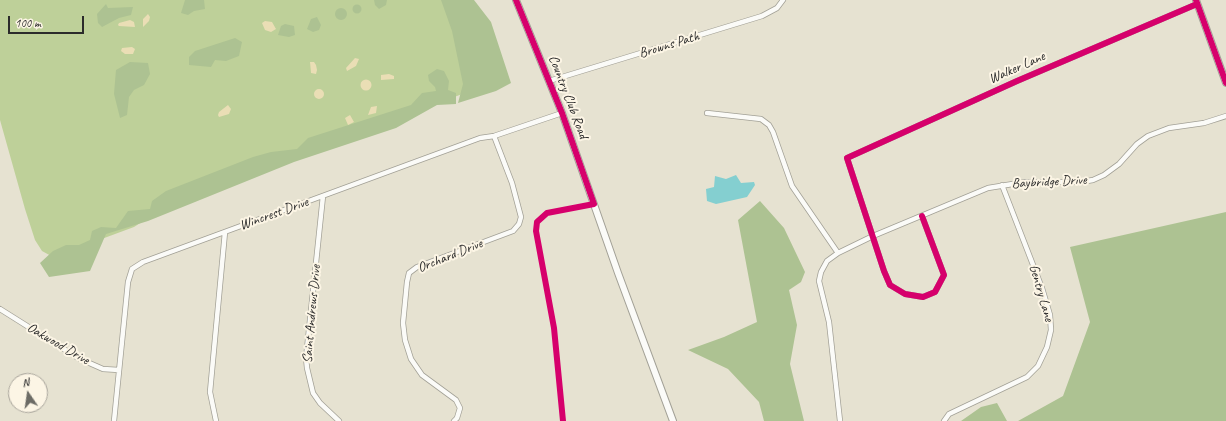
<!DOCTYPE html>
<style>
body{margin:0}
#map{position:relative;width:1226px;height:421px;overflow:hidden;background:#e6e2d1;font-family:Caveat,sans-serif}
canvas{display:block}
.north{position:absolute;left:8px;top:373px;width:40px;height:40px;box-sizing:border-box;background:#fcf5e5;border:1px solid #a8a49b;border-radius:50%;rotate:347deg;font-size:11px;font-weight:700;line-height:16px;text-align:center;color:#2b2b2b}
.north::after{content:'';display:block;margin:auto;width:14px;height:18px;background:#6c6b65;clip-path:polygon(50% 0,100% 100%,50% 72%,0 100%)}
.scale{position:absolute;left:8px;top:16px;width:76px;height:18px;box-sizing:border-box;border:2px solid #2b2b2b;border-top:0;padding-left:5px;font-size:12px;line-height:14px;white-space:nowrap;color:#2b2b2b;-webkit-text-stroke:3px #fcf5e5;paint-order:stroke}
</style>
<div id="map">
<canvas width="1226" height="421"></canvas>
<div class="north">N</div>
<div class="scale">100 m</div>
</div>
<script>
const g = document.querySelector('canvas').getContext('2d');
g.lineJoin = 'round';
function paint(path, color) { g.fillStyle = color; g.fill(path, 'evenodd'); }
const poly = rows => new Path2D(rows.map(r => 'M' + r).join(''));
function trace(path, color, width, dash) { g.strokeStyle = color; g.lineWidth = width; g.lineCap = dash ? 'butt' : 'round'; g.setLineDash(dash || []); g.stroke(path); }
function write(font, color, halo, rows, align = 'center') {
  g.font = font + ' Caveat,sans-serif'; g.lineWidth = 4; g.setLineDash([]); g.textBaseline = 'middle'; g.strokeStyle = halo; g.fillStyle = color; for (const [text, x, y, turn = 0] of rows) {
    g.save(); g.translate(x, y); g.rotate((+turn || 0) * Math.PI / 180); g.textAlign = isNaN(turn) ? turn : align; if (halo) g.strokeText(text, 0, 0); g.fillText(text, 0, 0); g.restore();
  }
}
const green = poly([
 [0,0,448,0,475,89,156,213,134,227,53,257,42,251,35,240,25,209,0,120]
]);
const forest = poly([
 [185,0,204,0,205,9,194,11,188,15,181,13],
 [374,0,387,0,386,5,379,9,375,5],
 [441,0,474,0,491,22,511,83,496,91,458,103,463,84,452,31],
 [106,4,108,8,133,7,131,15,119,18,102,27,98,23,97,14],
 '352.5 9a4.5 4.5 0 1 1 9 0a4.5 4.5 0 1 1-9 0Z',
 '335 14a6 6 0 1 1 12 0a6 6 0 1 1-12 0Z',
 [317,17,321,25,319,30,313,32,307,29,311,19],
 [285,24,294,26,295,35,289,37,278,35,281,26],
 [235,38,242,42,239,56,226,61,215,60,211,67,189,65,189,57,195,51],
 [130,62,148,63,150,74,144,85,134,90,129,97,127,115,120,118,114,94,116,70],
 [437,69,444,71,449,81,448,90,456,93,456,104,437,105,396,128,294,162,148,221,106,234,90,271,49,277,40,263,53,251,66,245,79,245,90,240,92,231,101,227,116,228,128,211,150,209,152,201,166,191,253,157,271,152,297,149,308,138,411,105,422,93,436,91,435,87,429,81,428,75],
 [760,201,784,228,805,272,801,282,789,290,797,325,790,364,804,421,764,421,759,402,728,369,688,350,724,337,757,322,738,220],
 [1226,212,1226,421,1018,421,1063,396,1090,322,1070,247],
 [997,403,1007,421,961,421,981,407]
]);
const sand = poly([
 [148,14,150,17,149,21,143,27,143,19],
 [130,20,134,22,135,27,119,26,118,25,119,23],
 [265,21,272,22,276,29,271,32,265,30,262,23],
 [132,47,135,49,133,54,125,54,121,51,122,48],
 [355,58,359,59,356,66,347,71,346,68],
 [310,62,314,62,316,65,317,70,316,74,311,73],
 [389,74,394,76,394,79,381,80,381,75],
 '360.5 85a5.5 5.5 0 1 1 11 0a5.5 5.5 0 1 1-11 0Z',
 '314 94a5 5 0 1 1 10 0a5 5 0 1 1-10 0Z',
 [228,105,231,109,229,114,219,117,218,115,219,112],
 [377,106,376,113,368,115,371,107],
 [350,115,354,122,348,125,345,118]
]);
const water = poly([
 [736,175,741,183,754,182,755,185,747,197,716,204,707,201,706,189,714,187,715,176,726,179]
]);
const minor = poly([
 [549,81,762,16,777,8,783,0],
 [707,113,761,119,769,125,773,132,792,186,838,253],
 [323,196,306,358,307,368,313,393,320,403,339,421],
 [922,216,944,275,935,292,923,297,905,294,890,285,884,271,847,158,1017,81,1197,4],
 [0,309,78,358,103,369,119,370],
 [114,421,128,282,132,269,143,262,480,138,494,136,562,113],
 [216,421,210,392,225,232],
 [454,421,457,418,460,408,456,400,422,375,411,359,405,340,403,323,407,282,409,273,417,267,513,231,519,224,521,217,512,183,494,136],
 [840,421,829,322,819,281,821,272,827,261,838,253,873,236,988,188,1025,182,1081,182,1093,180,1104,175,1119,164,1137,144,1148,136,1169,128,1204,123,1226,116],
 [944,421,949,414,1027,377,1038,366,1047,347,1051,330,1050,315,1042,288,1002,185]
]);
const tertiary = poly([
 [516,0,562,113,618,273,673,421],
 [1196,0,1226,83]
]);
const cycleway = poly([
 [516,0,562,113,594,204,547,213,537,222,536,231,554,328,563,421],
 [1196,0,1226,83],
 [922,216,944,275,935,292,923,297,905,294,890,285,884,271,847,158,1017,81,1197,4]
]);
const streetNames = [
 ["Browns Path",669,45,-17],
 ["Walker Lane",1017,68,-24],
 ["Country Club Road",568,97,69],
 ["Baybridge Drive",1049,182,-3],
 ["Wincrest Drive",274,214,-20],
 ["Orchard Drive",450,256,-22],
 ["Gentry Lane",1041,293,74],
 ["Saint Andrews Drive",312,314,-85],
 ["Oakwood Drive",58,344,30]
];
paint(green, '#bed099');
paint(forest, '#adc292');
paint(sand, '#eadeb5');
paint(water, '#84cfd0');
trace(minor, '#a2a096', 6);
trace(tertiary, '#a2a096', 8);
trace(minor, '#fbfbf8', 4.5);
trace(tertiary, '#fbfbf8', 6);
trace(cycleway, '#d6006c', 6);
write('14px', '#2b2b2b', '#fcf5e5', streetNames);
</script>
